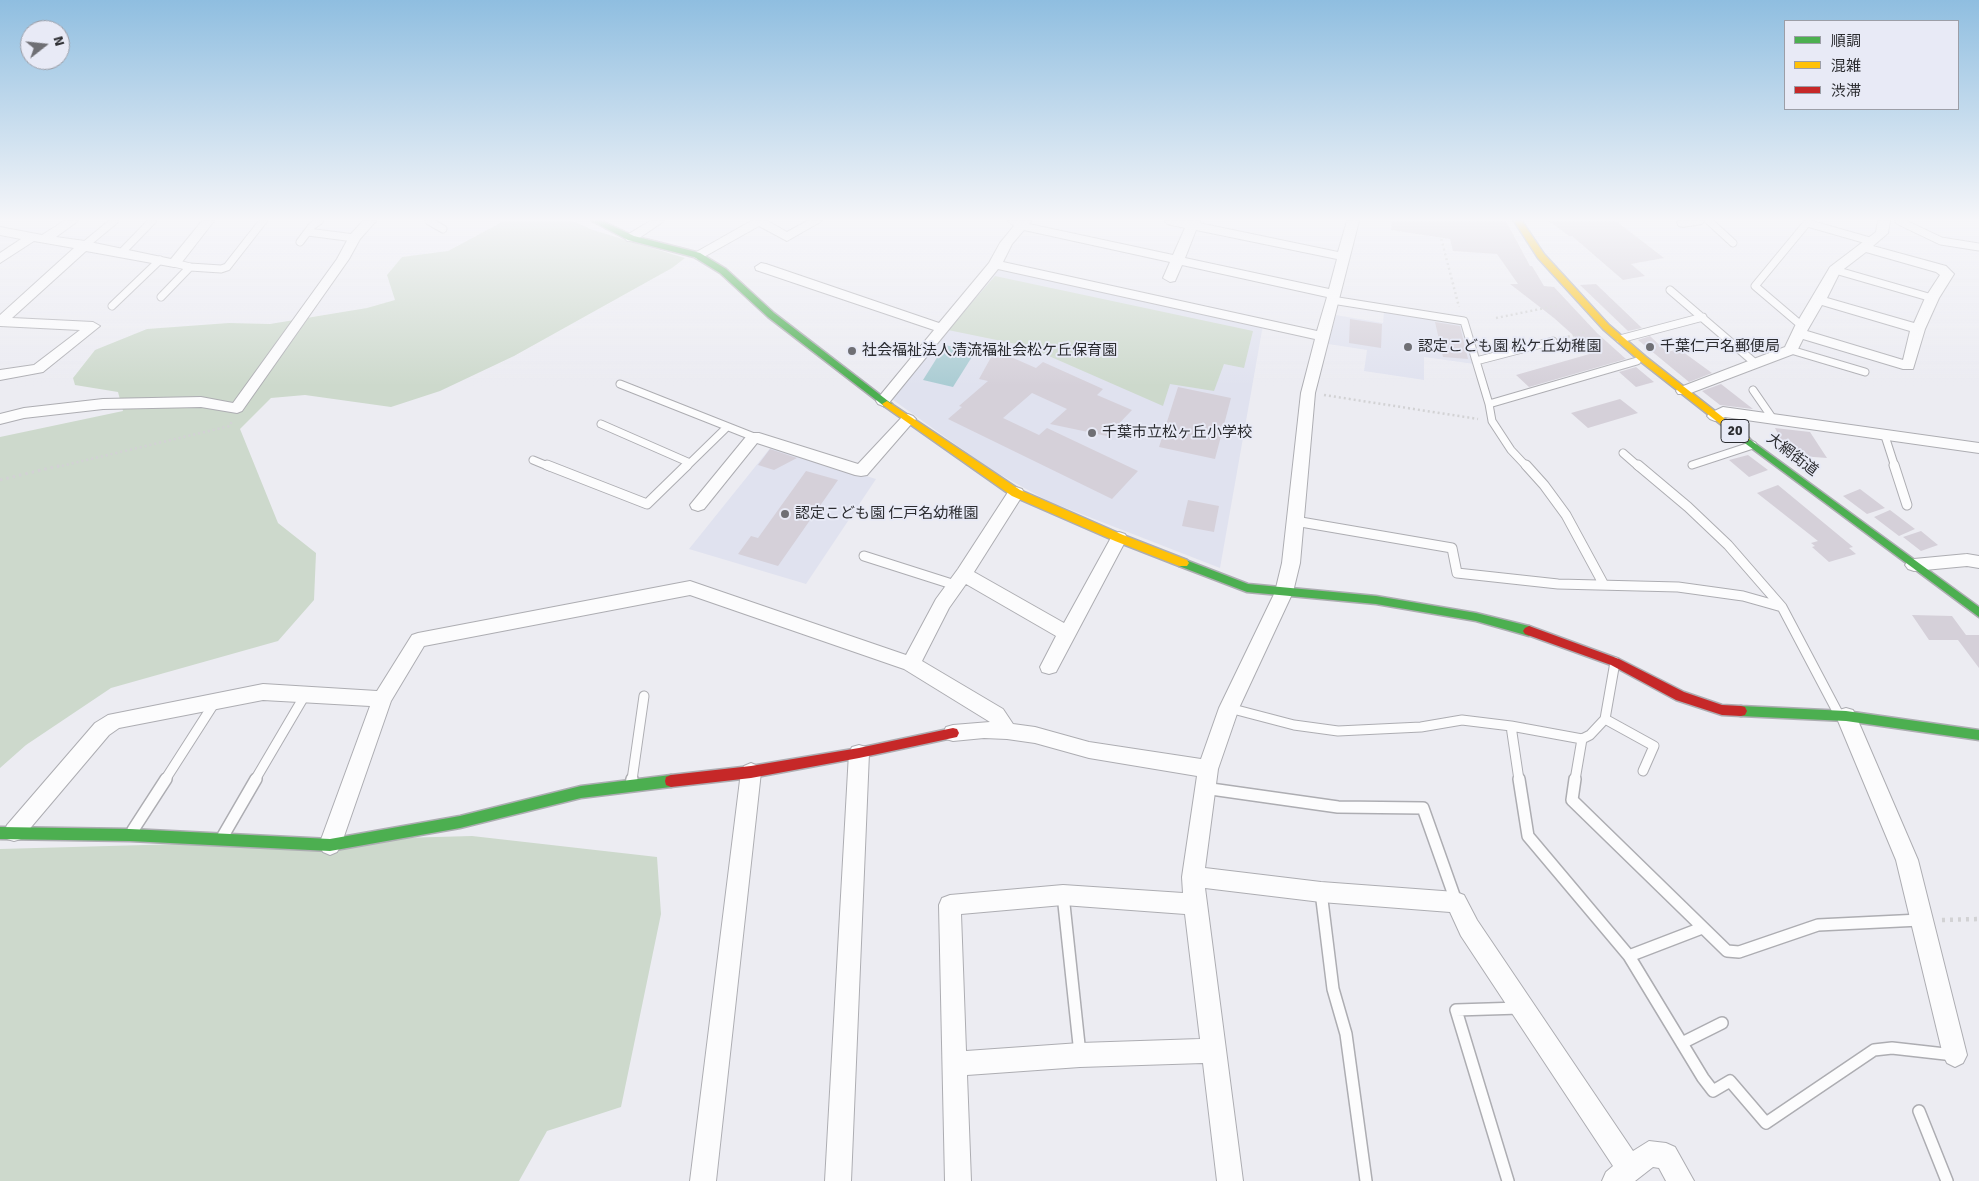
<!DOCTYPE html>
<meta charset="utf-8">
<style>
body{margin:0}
#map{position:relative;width:1979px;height:1181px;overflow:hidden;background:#ececf2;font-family:Signika,"Noto Sans JP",sans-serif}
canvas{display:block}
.legend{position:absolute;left:1784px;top:20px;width:175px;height:90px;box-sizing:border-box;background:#e8eaf6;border:1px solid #9c9ea7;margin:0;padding:6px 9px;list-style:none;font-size:15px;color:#2b2c30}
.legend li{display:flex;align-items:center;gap:10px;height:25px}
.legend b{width:25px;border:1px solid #9c9ea7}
.north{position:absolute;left:20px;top:20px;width:50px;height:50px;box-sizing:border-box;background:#e8eaf6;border:1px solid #9c9ea7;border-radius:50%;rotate:74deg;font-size:14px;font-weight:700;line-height:20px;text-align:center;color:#2b2c30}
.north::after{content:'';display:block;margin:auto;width:18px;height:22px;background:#6f6f74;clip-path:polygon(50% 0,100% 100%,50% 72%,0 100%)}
</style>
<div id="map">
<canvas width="1979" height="1181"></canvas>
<ul class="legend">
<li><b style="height:6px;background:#4caf50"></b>順調</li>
<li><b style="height:6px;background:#ffc107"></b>混雑</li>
<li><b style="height:6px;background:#c62828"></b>渋滞</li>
</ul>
<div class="north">N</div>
</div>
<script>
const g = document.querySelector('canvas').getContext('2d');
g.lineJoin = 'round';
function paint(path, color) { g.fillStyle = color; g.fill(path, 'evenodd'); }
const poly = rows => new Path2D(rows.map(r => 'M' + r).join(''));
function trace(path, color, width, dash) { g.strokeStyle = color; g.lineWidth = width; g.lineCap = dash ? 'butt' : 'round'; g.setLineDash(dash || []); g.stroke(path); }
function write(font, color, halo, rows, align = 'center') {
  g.font = font + ' Signika,"Noto Sans JP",sans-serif'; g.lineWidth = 4; g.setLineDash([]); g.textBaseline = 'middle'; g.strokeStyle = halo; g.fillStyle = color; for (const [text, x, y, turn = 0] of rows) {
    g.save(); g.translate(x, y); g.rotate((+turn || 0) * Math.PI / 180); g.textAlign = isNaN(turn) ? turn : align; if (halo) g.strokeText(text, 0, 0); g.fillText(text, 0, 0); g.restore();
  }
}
const built = poly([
 [995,268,1263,325,1220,568,1048,501,990,469,889,397],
 [1384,311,1463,323,1474,364,1424,357,1424,380,1364,371,1367,350,1328,344,1336,315,1383,323],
 [771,447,876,479,806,584,689,549]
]);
const green = poly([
 [504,221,573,221,593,230,685,258,672,268,514,356,440,391,391,407,305,395,271,398,240,429,278,523,316,553,314,600,278,641,111,688,26,745,0,768,0,437,123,411,118,392,75,385,73,378,95,350,147,329,229,323,270,324,367,308,395,300,387,275,402,257,448,251],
 [995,276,1253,331,1244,368,1224,364,1214,391,1170,384,1163,406,1026,346,948,330],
 [472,836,657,857,661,914,621,1107,547,1131,519,1181,0,1181,0,849]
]);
const water = poly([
 [945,345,975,352,953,387,923,380]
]);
const building = poly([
 [1392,221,1506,221,1530,266,1532,266,1544,286,1554,287,1597,333,1626,359,1529,387,1516,375,1593,353,1554,318,1510,284,1518,284,1497,254,1453,251,1450,239,1391,230],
 [1549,221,1616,221,1664,258,1631,264,1645,276,1623,280,1572,236,1569,236],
 [1596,284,1642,328,1628,331,1580,285],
 [1350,319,1382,324,1381,348,1349,343],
 [1435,322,1460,326,1468,359,1443,357],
 [1650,336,1667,352,1679,349,1712,373,1689,382,1638,340],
 [995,350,1036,368,1043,362,1103,389,1097,395,1132,410,1107,436,1050,424,1067,409,1032,393,1003,418,1039,435,1047,428,1138,471,1112,499,948,419,962,407,959,406,988,381,979,379],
 [1636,367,1654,382,1636,387,1619,372],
 [1721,384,1753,409,1720,405,1702,391],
 [1178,387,1231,398,1215,459,1159,447],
 [1620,399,1638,413,1588,428,1571,413],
 [1775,428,1810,432,1827,458,1787,455,1783,452,1773,434,1778,434],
 [770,449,797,458,774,470,758,465],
 [1748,455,1768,470,1749,477,1729,460],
 [806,471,838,480,778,566,738,554,751,536,758,538],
 [1778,485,1853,547,1849,548,1856,554,1829,562,1812,547,1815,546,1811,543,1818,541,1757,493],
 [1860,489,1885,508,1867,514,1843,496],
 [1188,500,1219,506,1214,532,1182,526],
 [1890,510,1915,529,1899,536,1874,517],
 [1921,531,1938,545,1921,551,1903,537],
 [1912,615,1952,616,1966,635,1979,635,1979,668,1958,640,1929,640]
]);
const pathFar2 = poly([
 [1440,234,1459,307],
 [1496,318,1560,305],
 [1563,338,1586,332],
 [1324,395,1478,419],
 [57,467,230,426,232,420]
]);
const pathFar1 = poly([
 [0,480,62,465]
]);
const path = poly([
 [1942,920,1979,919]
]);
const laneFar2 = poly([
 [429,221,443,229],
 [1709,221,1733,243],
 [1899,221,1941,241,1979,247],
 [308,232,354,238],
 [300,242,312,226,319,221],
 [85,245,114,221],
 [121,253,152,221],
 [174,263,190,267,221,269,227,267,263,221],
 [1835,270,1932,298],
 [1670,290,1755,363],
 [161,297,190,267],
 [1332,300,1464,321,1489,404,1492,421,1511,450,1527,467],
 [112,306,160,260],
 [1802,326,1755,286,1807,223,1870,241],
 [1620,339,1703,317],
 [1791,350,1865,372],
 [1476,361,1553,341],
 [620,384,754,437],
 [1753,390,1773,419],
 [1489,404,1637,361],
 [601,424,690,463],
 [1885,436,1895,467],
 [1623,453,1639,467],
 [533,460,550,467],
 [1692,465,1753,445],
 [686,467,727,427]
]);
const laneFar1 = poly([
 [547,465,647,504,687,465],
 [1526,465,1544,485,1566,515,1604,585],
 [1638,465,1688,507,1728,545,1782,607,1838,713],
 [1894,465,1907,505],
 [1295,521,1452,548,1457,573,1558,584,1678,587,1743,596,1782,607],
 [864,556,955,585],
 [1229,708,1294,725,1338,731,1421,727,1462,720,1511,726,1582,739,1590,735,1605,719,1615,662],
 [1605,719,1654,746,1643,771],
 [1511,726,1519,780],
 [165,780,215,702],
 [255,780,305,695],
 [632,780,644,696],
 [1575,780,1582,739]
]);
const lane = poly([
 [1519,779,1528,836,1629,956,1703,1078,1713,1091,1730,1081,1766,1123,1874,1050,1892,1048,1954,1055],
 [1575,779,1572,800,1727,951,1739,952,1818,925,1920,920],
 [631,784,632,779],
 [1204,788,1338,807,1423,808,1456,901],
 [133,830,166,779],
 [223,836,256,779],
 [1321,892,1333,989,1346,1034,1366,1181],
 [1063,895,1080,1054],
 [1629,956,1702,928],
 [1682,1043,1722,1023],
 [1919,1111,1947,1181],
 [1508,1181,1456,1010,1520,1008]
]);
const street = poly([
 [64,221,78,221,56,237,85,241,171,259,202,221,214,221,179,266,174,267,86,251,12,318,93,322,100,326,43,372,0,380,0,370,34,365,80,330,0,326,0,315,74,248,34,241,0,263,0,253,21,239,0,235,0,227,42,235,64,221],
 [363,221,376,221,360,239,349,259,242,411,237,413,201,407,103,409,24,418,0,424,0,414,24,408,103,399,201,397,233,403,337,259,350,235,363,221],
 [650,221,664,221,635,241,627,241,625,238,627,235,650,221],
 [751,221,768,221,787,232,807,221,822,221,787,241,759,226,702,258,697,259,691,255,751,221],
 [1008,221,1031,221,1029,224,1173,255,1185,228,1167,224,1165,221,1200,221,1199,223,1338,252,1347,221,1359,221,1315,393,1300,563,1293,592,1239,708,1218,769,1205,868,1321,882,1456,892,1464,895,1477,920,1633,1151,1649,1141,1666,1143,1675,1147,1694,1181,1666,1181,1659,1168,1653,1167,1635,1181,1602,1181,1606,1172,1613,1166,1461,936,1450,912,1321,902,1205,888,1243,1181,1217,1181,1203,1063,1080,1067,967,1075,971,1181,945,1181,939,905,942,898,950,895,1063,885,1183,893,1182,877,1197,776,1089,758,1035,743,1007,739,984,738,953,741,946,739,943,733,946,727,953,725,990,722,904,669,690,595,424,646,391,701,341,845,337,852,330,855,323,852,319,845,370,706,263,700,119,728,109,735,21,839,14,841,7,839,4,832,7,825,95,723,108,715,263,684,377,691,412,635,418,633,690,581,906,655,936,599,958,569,1010,489,1016,487,1022,489,1024,493,974,572,1064,623,1113,534,1119,532,1125,534,1127,538,1056,672,1049,674,1042,672,1040,667,1056,636,966,584,949,608,922,661,1003,709,1013,724,1035,727,1089,742,1201,759,1219,708,1275,592,1282,563,1301,393,1315,339,998,269,888,404,883,406,878,404,876,401,878,398,934,330,756,270,755,267,761,263,766,264,939,323,989,263,1000,243,1014,226,1008,221],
 [1024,230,1170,262,1163,278,1170,282,1175,281,1182,265,1327,297,1317,331,1003,262,1012,244,1024,230],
 [1196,230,1337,259,1329,289,1185,258,1196,230],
 [1063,905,1185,914,1200,1039,1080,1043,966,1051,961,914,1063,905],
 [1678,221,1704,221,1702,224,1683,227,1679,226,1677,223,1678,221],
 [1878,221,1890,221,1888,233,1873,246,1946,266,1954,274,1939,298,1925,329,1913,369,1903,369,1803,339,1796,353,1688,394,1678,394,1676,391,1678,388,1785,347,1795,326,1830,267,1876,232,1878,221],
 [1866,252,1936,272,1940,275,1925,298,1914,323,1827,298,1840,272,1866,252],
 [1822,305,1910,331,1903,360,1807,331,1822,305],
 [1723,407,1979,443,1979,453,1725,417,1715,421,1710,419,1707,416,1710,413,1723,407],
 [908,414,913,416,916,419,913,422,867,475,861,476,855,475,757,443,704,509,698,511,692,509,690,505,749,433,759,433,858,464,903,416,908,414],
 [1967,554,1979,556,1979,568,1967,566,1914,571,1908,569,1905,565,1908,561,1914,559,1967,554],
 [1846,708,1853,710,1856,716,1918,860,1967,1055,1963,1063,1955,1067,1947,1063,1943,1055,1896,860,1836,716,1839,710,1846,708],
 [859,745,866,747,869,753,851,1181,825,1181,849,753,852,747,859,745],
 [751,763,758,766,761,772,716,1181,690,1181,741,772,744,766,751,763]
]);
const fast = poly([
 [592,221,602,221,634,236,700,253,726,269,774,313,892,404,887,407,884,406,768,317,720,273,694,257,628,240,592,221],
 [1745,436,1979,607,1979,617,1742,441,1740,439,1742,437,1745,436],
 [1183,559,1248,584,1376,596,1476,613,1529,626,1533,628,1535,631,1533,634,1529,636,1476,621,1376,604,1247,592,1179,566,1177,563,1183,559],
 [1741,706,1846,711,1979,730,1979,740,1846,721,1741,716,1737,715,1735,711,1737,707,1741,706],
 [671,775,676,777,677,781,676,785,671,787,581,798,460,828,330,851,130,841,0,839,0,827,130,829,330,839,460,816,581,786,671,775]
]);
const slow = poly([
 [1514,221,1522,221,1544,254,1609,325,1646,357,1748,437,1750,439,1748,441,1742,441,1640,361,1603,329,1538,258,1514,221],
 [887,401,1020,490,1123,535,1187,560,1189,563,1187,566,1179,566,1115,541,1012,496,884,406,882,404,887,401]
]);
const jam = poly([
 [1529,626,1619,659,1684,692,1722,705,1741,706,1745,707,1747,711,1745,715,1741,716,1722,715,1676,700,1611,665,1525,634,1523,631,1525,628,1529,626],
 [953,728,957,729,959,733,957,737,859,758,751,778,671,787,666,785,665,781,666,777,671,775,751,766,859,748,953,728]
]);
const markers = [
 [1408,347,5,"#6f6f74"],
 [1650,347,5,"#6f6f74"],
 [852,351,5,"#6f6f74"],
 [1092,433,5,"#6f6f74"],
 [785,514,5,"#6f6f74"]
];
const shields = [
 [1735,431,28]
];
const shieldNames = [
 ["20",1735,431]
];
const poiNames = [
 ["認定こども園 松ケ丘幼稚園",1418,347],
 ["千葉仁戸名郵便局",1660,347],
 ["社会福祉法人清流福祉会松ケ丘保育園",862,351],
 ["千葉市立松ヶ丘小学校",1102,433],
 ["認定こども園 仁戸名幼稚園",795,514]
];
const streetNames = [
 ["大網街道",1792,455,37]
];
paint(built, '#e0e2ef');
paint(green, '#cdd9cc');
paint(water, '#aaccd3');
paint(building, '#d5d0d9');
trace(laneFar2, '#adadb2', 9);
trace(laneFar1, '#adadb2', 11);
trace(lane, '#adadb2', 14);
trace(street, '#adadb2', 2);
trace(fast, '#adadb2', 3);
trace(slow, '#adadb2', 3);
trace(jam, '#adadb2', 3);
trace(pathFar2, '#d2d2d4', 2.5, [2, 3]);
trace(pathFar1, '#d2d2d4', 3, [2.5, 4]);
trace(path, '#d2d2d4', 4.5, [3, 5]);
trace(laneFar2, '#fcfcfd', 7);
trace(laneFar1, '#fcfcfd', 9);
trace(lane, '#fcfcfd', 11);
paint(street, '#fcfcfd');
paint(fast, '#4caf50');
paint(slow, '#ffc107');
paint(jam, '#c62828');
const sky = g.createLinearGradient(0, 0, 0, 386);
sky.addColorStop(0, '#8fbee0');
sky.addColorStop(0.57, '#f6f6f9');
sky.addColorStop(1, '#f6f6f900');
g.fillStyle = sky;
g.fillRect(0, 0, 1979, 386);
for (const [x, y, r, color] of markers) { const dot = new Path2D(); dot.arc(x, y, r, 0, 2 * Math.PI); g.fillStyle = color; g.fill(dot); trace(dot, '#e8eaf6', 2); }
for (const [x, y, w] of shields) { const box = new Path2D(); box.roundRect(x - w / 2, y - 11.5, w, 23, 4); g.fillStyle = '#e8eaf6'; g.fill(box); trace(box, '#2b2c30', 1); }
write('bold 14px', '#2b2c30', null, shieldNames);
write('15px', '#2b2c30', '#e8eaf6', poiNames, 'left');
write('15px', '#2b2c30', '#e8eaf6', streetNames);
</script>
